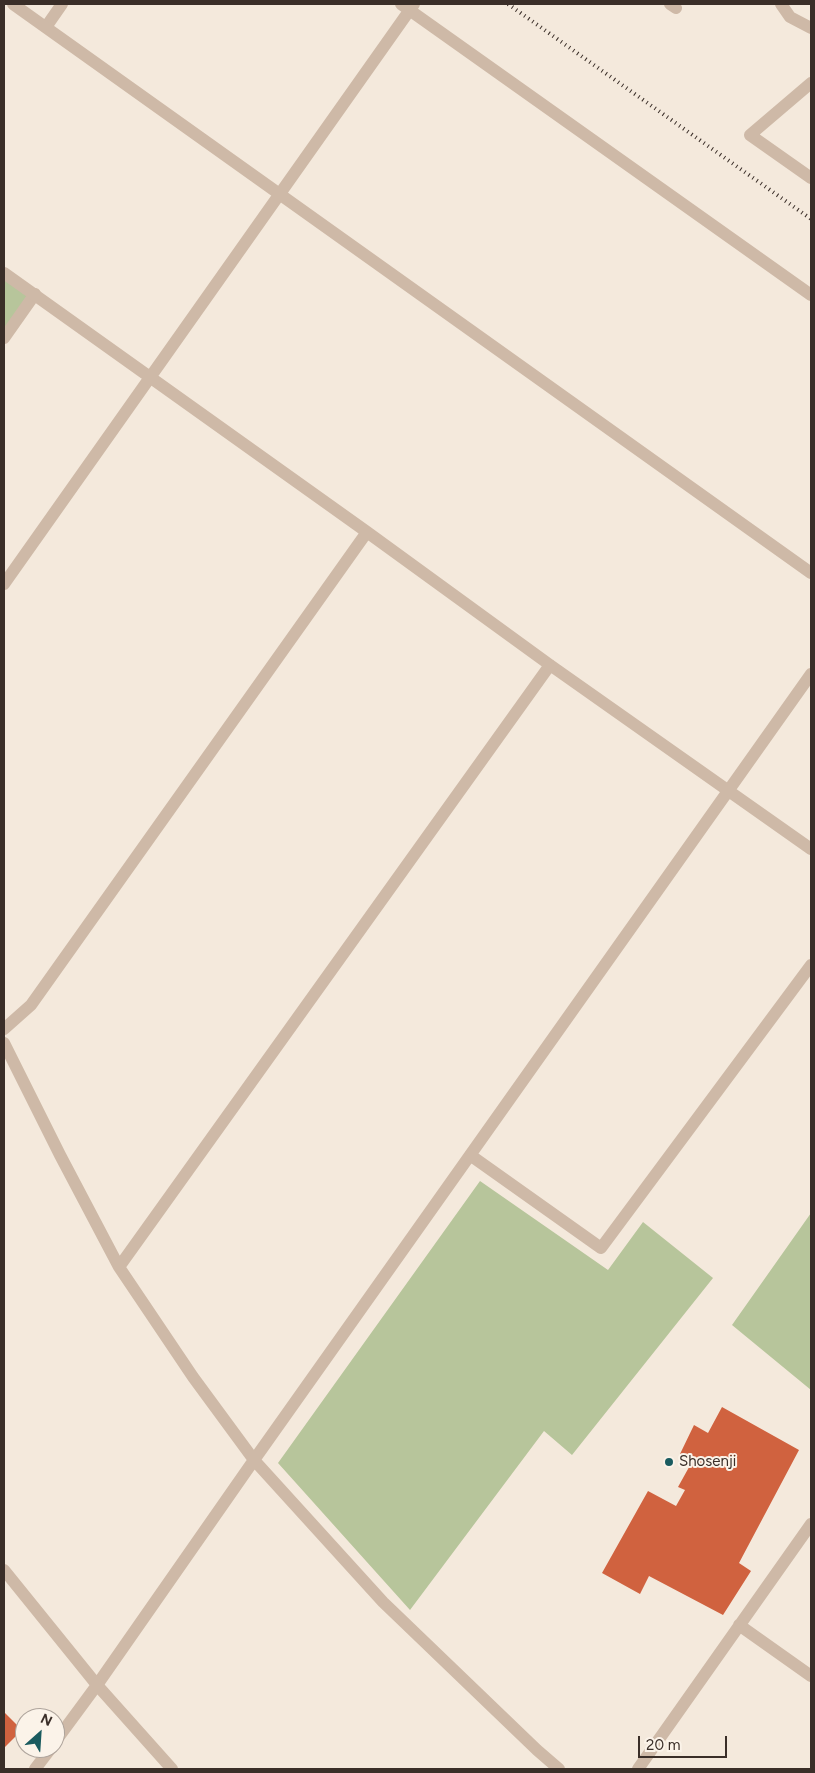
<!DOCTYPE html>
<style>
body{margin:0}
#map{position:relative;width:815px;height:1773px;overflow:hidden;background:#f4e9dc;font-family:Figtree,sans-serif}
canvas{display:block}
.frame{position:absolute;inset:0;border:5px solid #3a2e28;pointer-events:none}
.north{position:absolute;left:15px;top:1708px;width:50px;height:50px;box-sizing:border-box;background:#fbf3e9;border:1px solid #aea49c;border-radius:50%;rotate:26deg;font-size:14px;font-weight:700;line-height:20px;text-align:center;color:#3a2e28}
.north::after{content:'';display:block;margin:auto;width:18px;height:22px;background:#1a5b5f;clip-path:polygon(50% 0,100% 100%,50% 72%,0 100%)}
.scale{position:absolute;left:638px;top:1736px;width:89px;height:22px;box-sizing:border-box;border:2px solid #3a2e28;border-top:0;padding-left:6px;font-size:15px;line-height:18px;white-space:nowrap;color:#3a2e28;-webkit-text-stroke:4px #fbf3e9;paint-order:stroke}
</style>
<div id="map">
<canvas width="815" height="1773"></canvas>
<div class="frame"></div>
<div class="north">N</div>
<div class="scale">20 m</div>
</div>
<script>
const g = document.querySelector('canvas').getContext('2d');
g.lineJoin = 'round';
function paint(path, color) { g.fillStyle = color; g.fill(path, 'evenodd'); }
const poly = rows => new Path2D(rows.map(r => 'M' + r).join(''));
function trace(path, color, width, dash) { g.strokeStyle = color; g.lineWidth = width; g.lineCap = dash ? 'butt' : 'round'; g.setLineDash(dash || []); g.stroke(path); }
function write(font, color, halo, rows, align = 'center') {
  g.font = font + ' Figtree,sans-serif'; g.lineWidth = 4; g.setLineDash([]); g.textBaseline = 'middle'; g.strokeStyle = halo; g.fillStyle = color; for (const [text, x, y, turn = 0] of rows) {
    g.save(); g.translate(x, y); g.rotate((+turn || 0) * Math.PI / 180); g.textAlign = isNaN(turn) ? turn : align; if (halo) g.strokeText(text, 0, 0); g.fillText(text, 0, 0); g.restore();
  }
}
const green = poly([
 [4,273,35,294,4,338],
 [480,1181,608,1270,643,1222,713,1278,572,1455,544,1431,410,1610,278,1463],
 [811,1213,811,1390,732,1325]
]);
const building = poly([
 [722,1407,799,1450,739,1563,751,1571,723,1615,649,1576,640,1594,602,1573,648,1491,676,1506,685,1490,678,1487,693,1460,680,1454,694,1425,708,1433],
 [4,1712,22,1730,4,1748]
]);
const service = poly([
 [670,4,676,8],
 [46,27,62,4],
 [4,338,35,294]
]);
const minor = poly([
 [13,4,811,573],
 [401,4,811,295],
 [781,4,790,17,811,28],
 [811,83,750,135,811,178],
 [4,273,367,532,550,665,811,849],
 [4,584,414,4],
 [4,1029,31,1005,367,532],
 [4,1043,60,1155,119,1267,193,1377,254,1460,383,1602,537,1750,559,1769],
 [470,1155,601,1248,811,965],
 [119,1267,550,665],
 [739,1625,811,1676],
 [97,1685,254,1460,811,674],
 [638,1769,811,1524]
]);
const tertiary = poly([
 [4,1570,97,1685,172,1769],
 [55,1742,97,1685],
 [35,1769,51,1748]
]);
const rail = poly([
 [508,4,811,219]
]);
const markers = [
 [669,1462,5,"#1a5b5f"]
];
const poiNames = [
 ["Shosenji",679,1462]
];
paint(green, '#b7c59b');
paint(building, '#d0623f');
trace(service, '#ceb9a7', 12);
trace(minor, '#ceb9a7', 12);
trace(tertiary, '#ceb9a7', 12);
trace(rail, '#3a2e28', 4, [1, 4]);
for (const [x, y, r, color] of markers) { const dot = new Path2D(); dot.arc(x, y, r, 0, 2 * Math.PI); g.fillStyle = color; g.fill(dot); trace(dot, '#fbf3e9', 2); }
write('15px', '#3a2e28', '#fbf3e9', poiNames, 'left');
</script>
